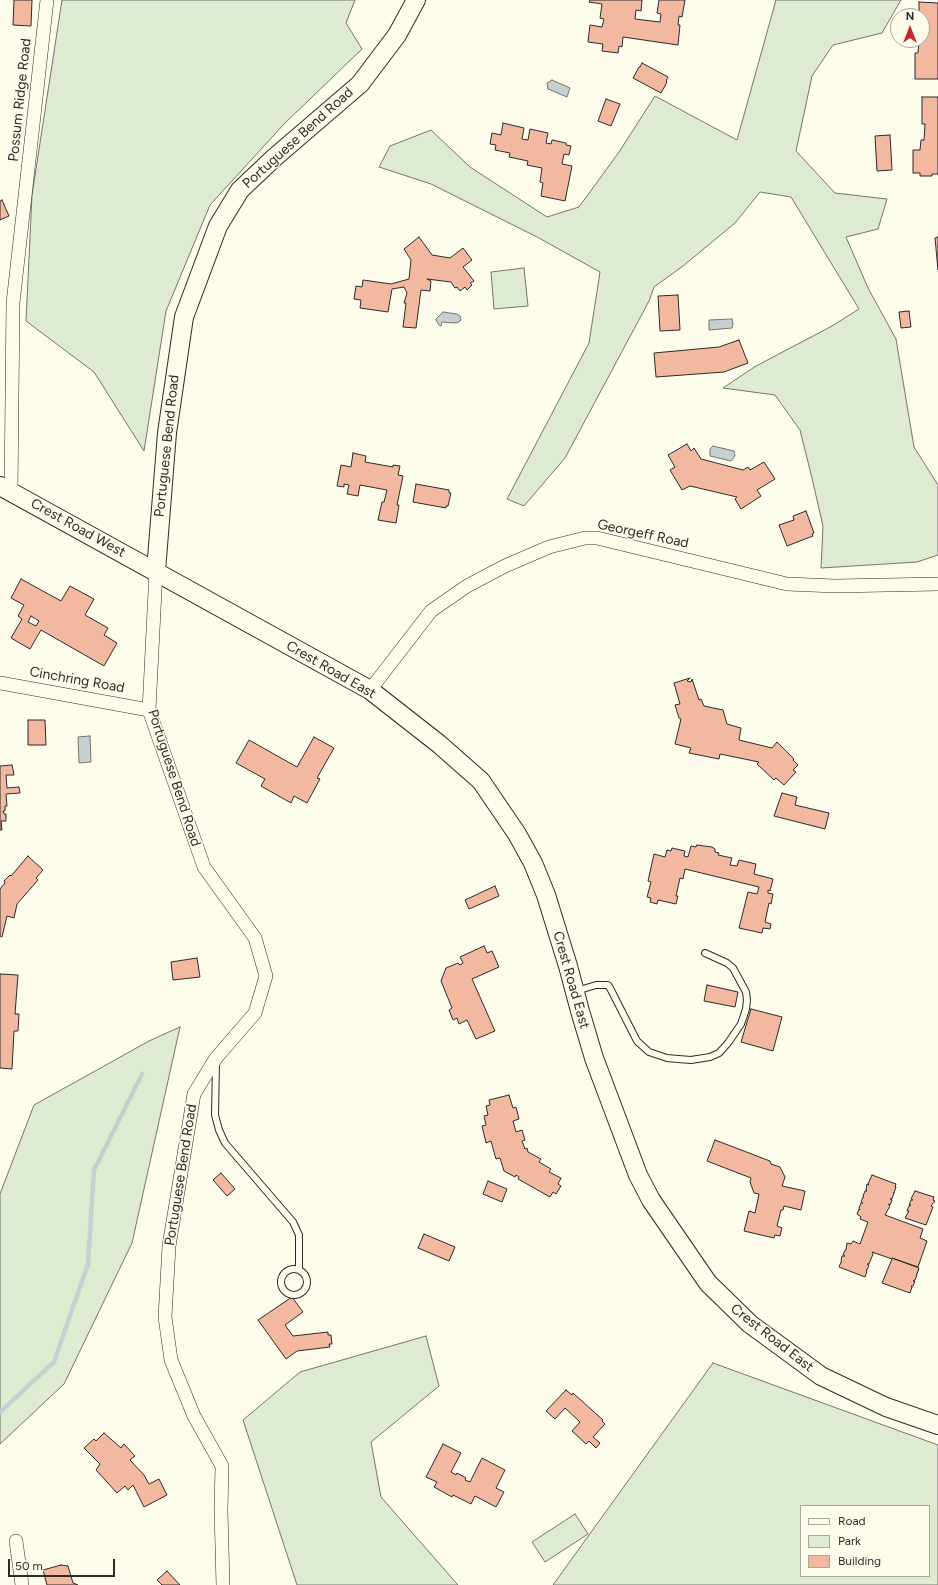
<!DOCTYPE html>
<style>
body{margin:0}
#map{position:relative;width:938px;height:1585px;overflow:hidden;background:#fdfbea;font-family:Figtree,sans-serif}
canvas{display:block}
.legend{position:absolute;left:800px;top:1505px;width:130px;height:72px;box-sizing:border-box;background:#fdfbea;border:1px solid #a9a89e;margin:0;padding:5px 7px;list-style:none;font-size:12px;color:#2b2b2b}
.legend li{display:flex;align-items:center;gap:8px;height:20px}
.legend b{width:20px;border:1px solid #a9a89e}
.north{position:absolute;left:890px;top:8px;width:40px;height:40px;box-sizing:border-box;background:#fdfbea;border:1px solid #a9a89e;border-radius:50%;rotate:0deg;font-size:11px;font-weight:700;line-height:16px;text-align:center;color:#2b2b2b}
.north::after{content:'';display:block;margin:auto;width:14px;height:18px;background:#c62828;clip-path:polygon(50% 0,100% 100%,50% 72%,0 100%)}
.scale{position:absolute;left:8px;top:1559px;width:107px;height:18px;box-sizing:border-box;border:2px solid #2b2b2b;border-top:0;padding-left:5px;font-size:12px;line-height:14px;white-space:nowrap;color:#2b2b2b;-webkit-text-stroke:3px #fdfbea;paint-order:stroke}
</style>
<div id="map">
<canvas width="938" height="1585"></canvas>
<ul class="legend">
<li><b style="height:5px;background:#fdfbea"></b>Road</li>
<li><b style="height:11px;background:#deebd1"></b>Park</li>
<li><b style="height:11px;background:#f2b8a0"></b>Building</li>
</ul>
<div class="north">N</div>
<div class="scale">50 m</div>
</div>
<script>
const g = document.querySelector('canvas').getContext('2d');
g.lineJoin = 'round';
function paint(path, color) { g.fillStyle = color; g.fill(path, 'evenodd'); }
const poly = rows => new Path2D(rows.map(r => 'M' + r).join(''));
function trace(path, color, width, dash) { g.strokeStyle = color; g.lineWidth = width; g.lineCap = dash ? 'butt' : 'round'; g.setLineDash(dash || []); g.stroke(path); }
function write(font, color, halo, rows, align = 'center') {
  g.font = font + ' Figtree,sans-serif'; g.lineWidth = 3; g.setLineDash([]); g.textBaseline = 'middle'; g.strokeStyle = halo; g.fillStyle = color; for (const [text, x, y, turn = 0] of rows) {
    g.save(); g.translate(x, y); g.rotate((+turn || 0) * Math.PI / 180); g.textAlign = isNaN(turn) ? turn : align; if (halo) g.strokeText(text, 0, 0); g.fillText(text, 0, 0); g.restore();
  }
}
const green = poly([
 [62,0,355,0,346,23,362,49,284,124,210,205,166,311,144,451,94,372,26,321,32,195,62,0],
 [776,0,901,0,882,33,833,45,812,76,796,151,835,193,887,199,878,229,846,237,868,288,896,339,914,447,938,485,938,555,917,562,821,568,823,526,811,474,800,430,775,395,723,388,756,366,832,326,859,309,791,197,760,192,735,223,683,266,654,287,649,301,565,458,524,506,507,499,589,343,600,272,539,238,431,184,379,167,390,146,431,130,470,167,547,217,579,207,619,152,655,96,737,140,776,0],
 [524,268,528,306,494,309,491,272,524,268],
 [180,1027,132,1243,64,1384,0,1444,0,1194,34,1105,149,1041,180,1027],
 [426,1336,439,1386,371,1442,381,1497,458,1585,297,1585,243,1420,300,1372,426,1336],
 [713,1363,938,1445,938,1585,553,1585,713,1363],
 [801,1506,929,1506,929,1576,801,1576,801,1506],
 [575,1514,588,1534,545,1562,532,1542,575,1514]
]);
const water = poly([
 [552,80,570,88,567,97,548,89,547,83,552,80],
 [443,312,457,314,460,316,461,320,459,322,455,323,442,322,441,326,439,325,436,320,436,319,443,312],
 [732,319,733,324,732,328,709,330,709,320,732,319],
 [713,446,734,451,735,456,731,461,710,456,710,449,713,446],
 [90,736,91,762,79,763,78,737,90,736]
]);
const stream = poly([
 [0,1412,54,1362,88,1264,94,1170,142,1074]
]);
const building = poly([
 [14,0,32,0,31,26,13,25,14,0],
 [590,0,642,0,641,11,636,10,635,19,660,22,661,14,657,13,659,0,685,0,682,17,679,16,678,25,680,25,678,45,623,37,622,47,619,46,618,53,602,51,603,44,588,42,590,25,602,27,604,19,600,18,602,4,589,2,590,0],
 [919,2,938,3,938,79,915,79,915,53,918,53,919,40,922,40,922,16,914,16,914,13,919,13,919,2],
 [642,63,668,77,666,81,667,82,661,93,633,78,639,67,640,67,642,63],
 [922,97,938,97,938,174,932,174,932,176,920,176,920,173,913,173,913,150,920,150,921,140,924,140,925,124,922,124,922,97],
 [606,99,620,104,611,126,598,121,606,99],
 [503,123,524,128,522,139,528,140,530,129,548,133,546,143,551,144,552,140,566,143,566,145,571,146,569,155,564,154,562,164,572,166,565,201,541,196,543,183,540,182,542,168,527,165,528,161,509,157,510,153,495,150,496,145,490,144,492,133,501,135,503,123],
 [890,135,892,170,877,171,875,136,890,135],
 [2,200,9,216,0,220,0,201,2,200],
 [419,237,432,255,450,258,463,248,472,260,463,267,474,281,470,283,472,285,467,290,465,287,460,291,457,287,455,288,451,282,427,279,431,281,430,291,421,290,416,328,403,327,406,303,404,303,407,293,404,287,392,289,388,312,360,308,361,300,354,299,356,286,362,287,363,280,391,284,409,279,411,260,404,249,419,237],
 [938,237,938,270,935,238,938,237],
 [678,295,680,330,660,331,658,296,678,295],
 [909,311,911,327,901,328,899,312,909,311],
 [739,340,748,363,724,372,656,377,654,353,719,347,739,340],
 [687,444,691,451,694,448,701,459,743,470,748,467,750,470,764,462,775,479,757,490,761,496,741,509,735,499,737,497,690,486,682,490,670,470,675,467,668,455,687,444],
 [353,453,366,456,365,462,393,467,393,465,400,466,398,475,403,476,397,505,399,505,396,523,378,520,382,502,384,502,387,490,360,485,358,496,347,494,349,485,344,484,344,487,337,486,341,465,351,467,353,453],
 [416,484,449,490,449,493,451,493,448,506,446,506,446,508,413,502,416,484],
 [806,511,814,533,812,534,813,536,787,546,779,525,794,520,793,516,806,511],
 [21,579,61,601,70,586,94,599,85,615,108,628,104,635,117,643,104,666,41,630,30,649,11,638,22,619,18,616,24,605,11,598,21,579],
 [31,616,39,621,36,626,28,622,31,616],
 [690,678,687,681,691,682,692,679,699,700,701,699,704,706,723,710,727,724,741,728,739,740,772,748,777,742,794,759,793,760,798,765,793,770,796,772,784,785,776,778,774,780,757,764,759,762,720,754,719,759,689,753,691,748,675,744,681,719,679,718,675,705,680,704,674,683,690,678],
 [28,720,45,720,46,745,28,745,28,720],
 [314,737,334,748,317,778,320,779,307,803,294,796,291,803,261,786,265,779,236,763,249,740,297,767,314,737],
 [12,765,14,775,6,775,7,788,19,787,20,793,6,794,7,806,5,806,5,811,3,811,4,814,6,814,6,821,1,821,2,830,0,830,0,766,12,765],
 [782,793,797,797,795,805,829,813,825,829,774,816,782,793],
 [697,845,712,847,715,849,715,852,719,853,718,855,732,858,730,865,737,866,739,860,756,864,754,874,773,879,770,891,768,890,768,893,773,894,771,904,769,903,765,922,771,924,770,929,763,928,762,933,739,928,748,892,757,894,759,887,685,869,683,879,680,878,676,896,678,896,676,904,658,900,657,904,650,902,651,898,647,897,651,882,648,881,654,854,665,857,667,850,671,851,672,848,685,851,684,856,688,857,691,846,696,847,697,845],
 [28,856,43,870,36,878,38,880,17,904,14,918,7,916,2,937,0,936,0,889,5,883,4,881,10,875,11,876,28,856],
 [495,886,499,896,469,909,465,900,495,886],
 [484,946,487,953,492,951,499,967,472,979,495,1031,476,1039,467,1020,459,1024,457,1018,453,1020,449,1010,452,1008,441,981,446,968,458,963,460,965,463,963,460,957,484,946],
 [197,958,200,977,173,980,171,962,197,958],
 [0,974,18,975,15,1014,19,1014,18,1031,14,1031,12,1069,0,1068,0,974],
 [707,985,738,992,735,1007,704,1001,707,985],
 [751,1009,782,1017,773,1051,741,1042,751,1009],
 [509,1095,513,1108,516,1107,519,1119,513,1121,516,1132,522,1130,525,1140,522,1141,525,1149,527,1148,528,1152,541,1159,539,1162,551,1169,549,1172,561,1178,558,1184,561,1186,556,1194,553,1192,550,1197,518,1179,519,1177,516,1175,515,1177,504,1171,500,1158,496,1159,491,1141,486,1143,482,1126,486,1125,484,1116,488,1115,486,1106,490,1105,489,1100,509,1095],
 [715,1140,770,1161,771,1164,780,1167,785,1177,782,1186,805,1191,801,1210,784,1206,783,1210,781,1210,777,1226,782,1228,780,1236,775,1235,774,1238,744,1231,749,1211,755,1213,759,1194,754,1193,750,1182,751,1178,707,1161,715,1140],
 [221,1173,235,1189,227,1196,213,1180,221,1173],
 [872,1175,896,1184,895,1187,896,1187,894,1193,893,1192,894,1193,892,1199,890,1199,892,1200,890,1205,888,1204,890,1206,885,1215,923,1229,920,1238,927,1241,918,1267,892,1258,919,1268,917,1274,916,1274,917,1275,915,1280,913,1281,915,1281,913,1286,911,1286,912,1287,910,1293,882,1283,892,1259,872,1252,873,1254,869,1264,867,1264,869,1265,867,1270,866,1270,867,1271,865,1277,839,1267,841,1262,842,1262,841,1261,842,1256,845,1256,843,1255,845,1250,846,1250,847,1243,851,1244,853,1241,860,1244,868,1222,860,1219,861,1217,857,1214,859,1209,860,1210,859,1208,861,1203,863,1203,861,1202,863,1197,864,1197,863,1196,865,1191,867,1191,866,1190,867,1184,869,1185,868,1184,872,1175],
 [488,1181,507,1189,502,1202,483,1194,488,1181],
 [915,1191,934,1197,933,1200,935,1201,931,1206,933,1207,926,1225,905,1218,909,1211,907,1211,909,1206,911,1205,909,1205,911,1200,913,1200,911,1199,915,1191],
 [424,1234,455,1247,449,1261,418,1248,424,1234],
 [292,1297,303,1312,285,1325,293,1336,328,1332,328,1335,331,1335,332,1344,329,1344,330,1347,297,1351,286,1359,258,1320,292,1297],
 [566,1390,572,1395,573,1393,603,1420,602,1421,605,1424,593,1437,600,1443,596,1448,589,1441,586,1444,572,1431,580,1422,565,1408,555,1419,546,1411,566,1390],
 [104,1433,121,1448,124,1444,135,1456,130,1460,144,1475,149,1484,159,1479,167,1495,144,1507,133,1485,128,1490,125,1486,117,1493,96,1470,100,1464,84,1448,94,1439,96,1441,104,1433],
 [443,1444,461,1453,451,1472,456,1475,457,1473,466,1478,465,1480,470,1482,482,1458,505,1470,496,1488,504,1492,496,1507,475,1496,471,1504,453,1495,452,1497,434,1487,437,1482,426,1477,443,1444],
 [61,1565,68,1566,73,1583,78,1585,47,1585,43,1570,61,1565],
 [167,1571,180,1585,162,1585,157,1580,167,1571]
]);
const lane = poly([
 [576,991,596,985,608,985,610,988,637,1041,649,1052,667,1058,678,1059,691,1060,710,1057,719,1053,728,1043,741,1024,746,1009,747,1000,746,992,733,968,727,963,705,953],
 [216,1063,215,1115,219,1130,225,1143,293,1222,299,1235,299,1270],
 '281 1282a13 13 0 1 1 26 0a13 13 0 1 1-26 0Z'
]);
const street = poly([
 [11,491,13,303,47,0],
 [156,571,149,710,204,867,255,938,266,976,255,1013,216,1058,194,1094,169,1246,165,1317,171,1360,194,1416,222,1466,221,1510,223,1585],
 [0,683,149,710],
 [370,690,431,611,467,586,505,566,549,547,585,538,597,538,787,584,835,586,938,584],
 [16,1541,22,1585]
]);
const secondary = poly([
 [0,486,370,690,439,744,481,781,517,834,533,863,546,895,568,966,580,1011,594,1058,638,1175,651,1200,708,1283,750,1324,821,1376,886,1407,938,1425],
 [156,571,167,433,184,317,218,226,240,190,275,157,360,84,397,35,416,0]
]);
const streetNames = [
 ["Possum Ridge Road",20,100,-84],
 ["Portuguese Bend Road",298,138,-42],
 ["Portuguese Bend Road",167,446,-84],
 ["Crest Road West",78,528,29],
 ["Georgeff Road",643,534,12],
 ["Crest Road East",331,670,30],
 ["Cinchring Road",77,680,10],
 ["Portuguese Bend Road",174,778,72],
 ["Crest Road East",571,980,74],
 ["Portuguese Bend Road",181,1175,-81],
 ["Crest Road East",772,1338,38]
];
paint(green, '#deebd1');
trace(green, '#74746e', 1);
paint(water, '#c7d0d0');
trace(water, '#74746e', 1);
trace(stream, '#c7d0d0', 4.5);
paint(building, '#f2b8a0');
trace(building, '#2b2b2b', 1);
trace(lane, '#2b2b2b', 8);
trace(street, '#2b2b2b', 14);
trace(secondary, '#2b2b2b', 20);
trace(lane, '#fdfbea', 6);
trace(street, '#fdfbea', 13);
trace(secondary, '#fdfbea', 18);
write('14px', '#2b2b2b', '#fdfbea', streetNames);
</script>
